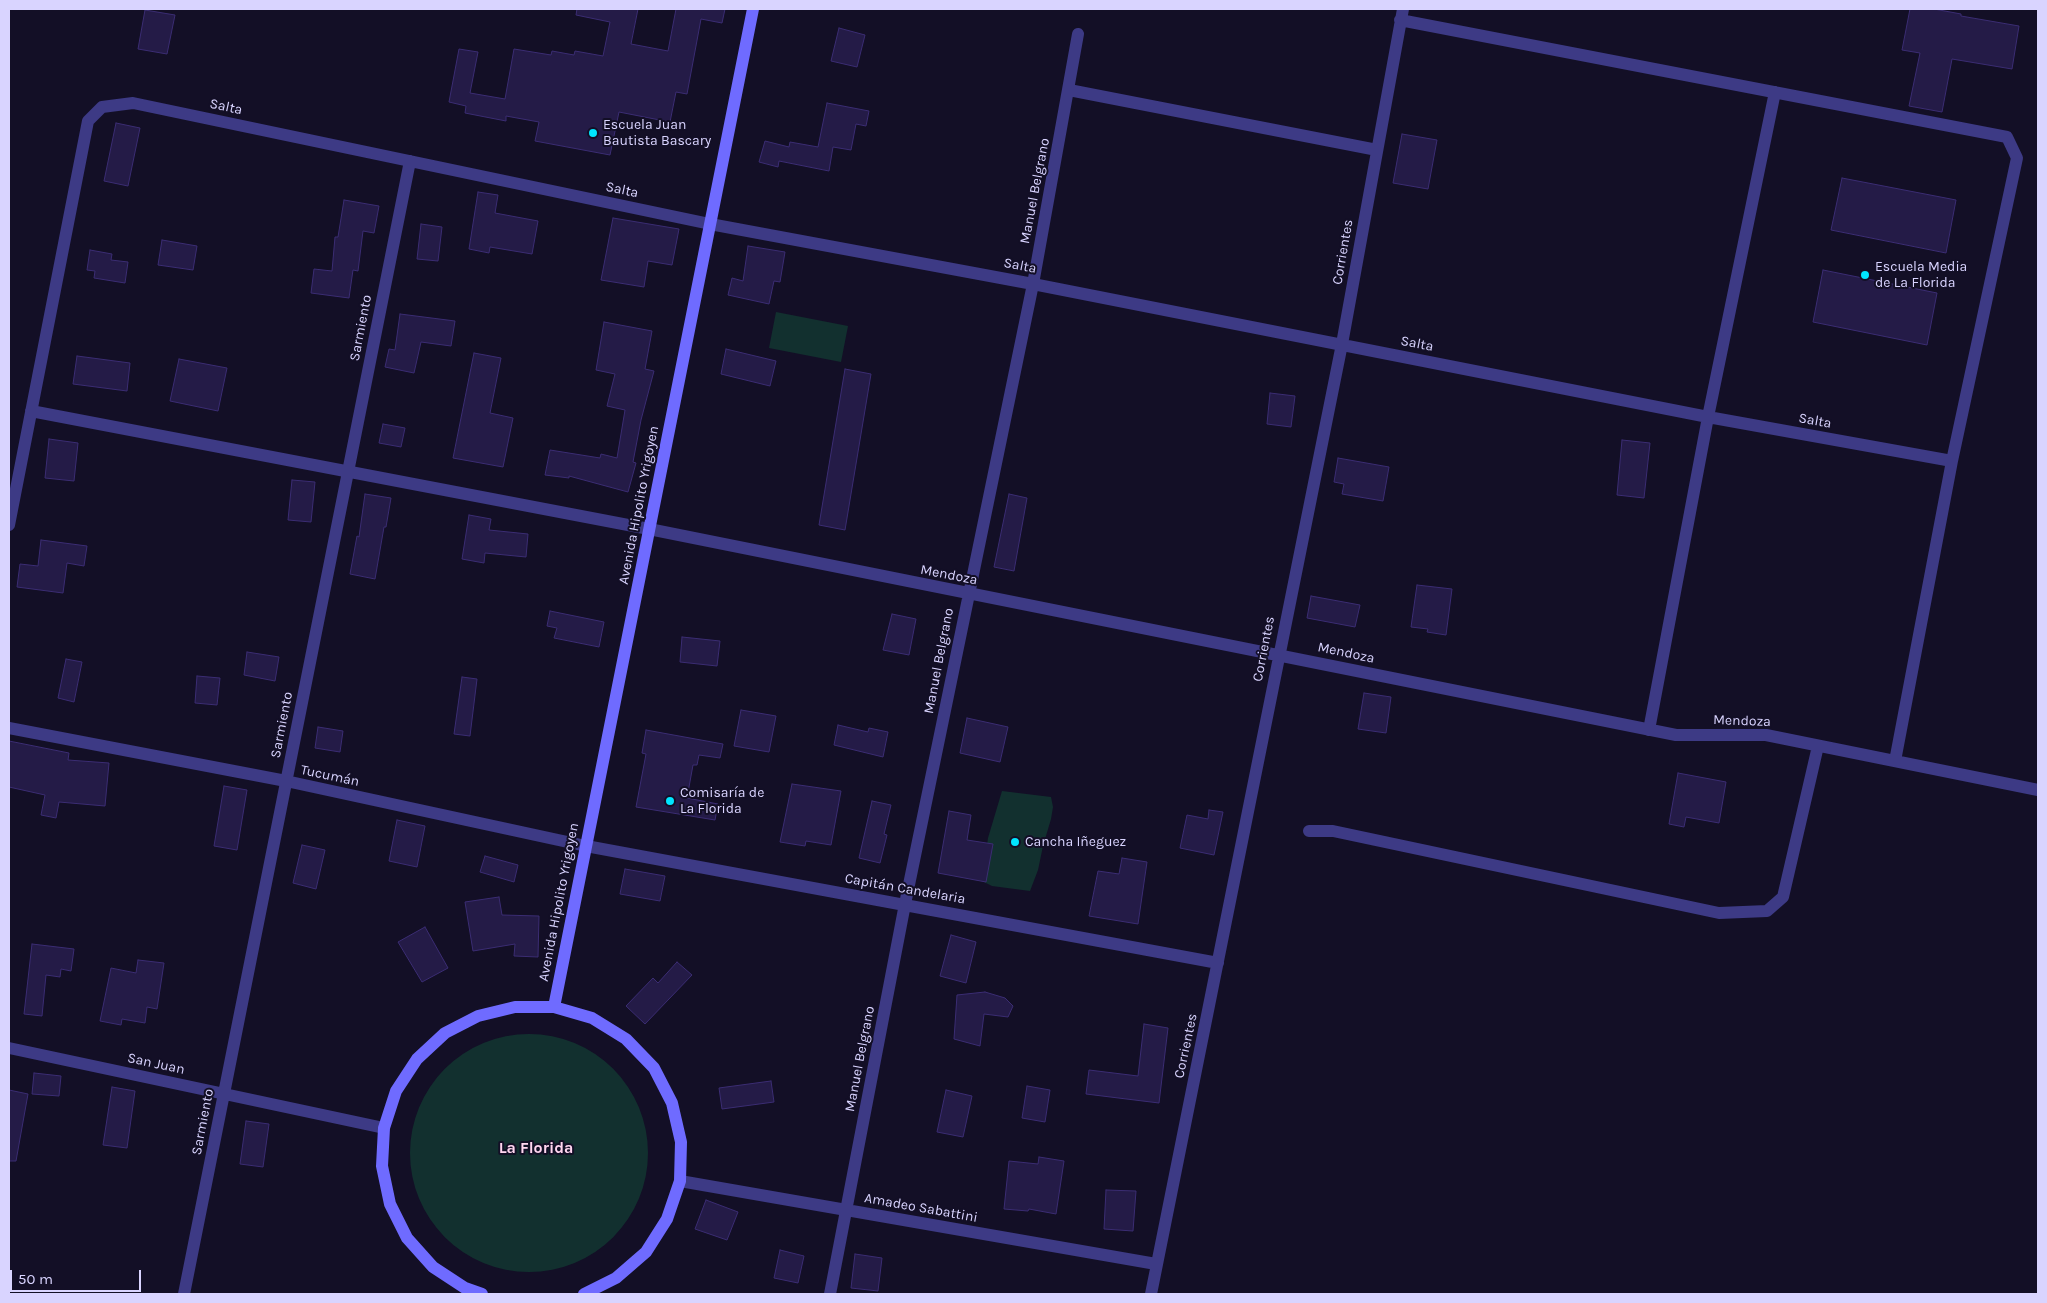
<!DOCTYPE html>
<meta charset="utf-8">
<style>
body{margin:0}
#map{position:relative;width:2047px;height:1303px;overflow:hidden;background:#130f26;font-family:Karla,sans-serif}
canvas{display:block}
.frame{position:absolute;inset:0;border:10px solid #d9d4ff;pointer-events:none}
.scale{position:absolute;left:10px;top:1270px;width:131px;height:22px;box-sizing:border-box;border:2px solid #d9d4ff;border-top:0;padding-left:6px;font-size:15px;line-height:18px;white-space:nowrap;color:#d9d4ff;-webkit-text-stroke:4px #130f26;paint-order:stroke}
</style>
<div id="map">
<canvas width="2047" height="1303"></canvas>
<div class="frame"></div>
<div class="scale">50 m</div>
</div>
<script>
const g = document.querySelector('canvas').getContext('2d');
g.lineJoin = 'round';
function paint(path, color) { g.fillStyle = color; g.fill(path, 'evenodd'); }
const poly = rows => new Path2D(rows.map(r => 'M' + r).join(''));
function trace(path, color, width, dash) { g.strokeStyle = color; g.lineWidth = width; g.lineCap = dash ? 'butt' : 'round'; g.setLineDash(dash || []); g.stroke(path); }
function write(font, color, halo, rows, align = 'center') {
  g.font = font + ' Karla,sans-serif'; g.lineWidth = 4; g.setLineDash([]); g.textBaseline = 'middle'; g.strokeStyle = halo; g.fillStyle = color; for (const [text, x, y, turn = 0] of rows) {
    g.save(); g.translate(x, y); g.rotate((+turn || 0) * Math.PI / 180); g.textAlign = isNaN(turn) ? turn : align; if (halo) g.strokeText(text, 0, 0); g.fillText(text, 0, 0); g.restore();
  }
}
const green = poly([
 [776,312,848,326,841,362,769,348],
 [1002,791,1051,797,1053,807,1051,819,1043,846,1038,870,1030,891,992,886,982,881,988,838],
 '410 1153a119 119 0 1 1 238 0a119 119 0 1 1-238 0Z'
]);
const building = poly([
 [577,9,638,9,631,44,668,51,676,9,725,9,722,23,701,19,687,94,676,92,670,122,619,112,610,155,535,141,539,122,506,116,506,121,465,113,466,106,449,102,459,49,478,52,470,93,505,99,514,49,551,55,552,51,574,55,575,51,603,56,610,22,576,15,577,9],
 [1910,9,1934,9,1961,14,1961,16,2019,26,2012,69,1952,59,1942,112,1909,106,1920,53,1902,50,1910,9],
 [145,10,175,15,167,54,138,49,145,10],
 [839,28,865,35,857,67,831,61,839,28],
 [827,103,869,111,866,126,856,124,851,150,833,147,829,171,779,161,778,167,759,162,765,141,789,147,790,142,818,147,827,103],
 [116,123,140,128,128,186,104,181,116,123],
 [1402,134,1437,140,1428,189,1393,183,1402,134],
 [1842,178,1956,200,1946,253,1831,230,1842,178],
 [478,192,498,195,495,213,538,221,532,254,490,247,489,253,469,249,478,192],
 [344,200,379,206,374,233,363,231,358,271,353,270,349,298,311,293,314,269,332,271,335,237,338,237,344,200],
 [613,218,679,229,672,265,648,261,644,287,601,280,613,218],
 [421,224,442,227,438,261,417,259,421,224],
 [162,240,197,246,193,270,158,265,162,240],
 [748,246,785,252,780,282,774,281,769,304,728,295,732,278,743,281,748,246],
 [90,250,112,254,111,260,128,262,125,283,94,278,95,271,87,270,90,250],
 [1823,270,1937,293,1927,345,1813,322,1823,270],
 [400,314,455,321,451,346,421,342,414,373,385,367,389,349,395,350,400,314],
 [604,322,652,331,645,369,654,371,641,420,633,462,636,463,628,492,569,476,569,478,545,475,550,450,600,458,601,454,617,458,625,410,607,406,615,374,596,370,604,322],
 [726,349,776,361,770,386,721,374,726,349],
 [474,353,501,358,490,413,513,418,503,467,453,458,474,353],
 [77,356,130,363,127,391,73,384,77,356],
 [179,359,227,368,218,411,170,401,179,359],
 [845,369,871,374,845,530,819,525,845,369],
 [1270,393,1295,396,1291,427,1267,424,1270,393],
 [383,424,405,428,401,447,379,443,383,424],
 [49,439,78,443,74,481,45,478,49,439],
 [1622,440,1650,443,1644,498,1617,495,1622,440],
 [1338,458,1389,467,1383,501,1342,494,1344,484,1334,482,1338,458],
 [292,480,315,482,311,522,288,520,292,480],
 [365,494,391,498,386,527,384,527,375,579,350,574,357,536,359,537,365,494],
 [1009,494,1027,498,1014,571,994,567,1009,494],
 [469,515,491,519,489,530,528,534,526,557,485,553,484,563,462,559,469,515],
 [41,540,87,546,84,566,67,563,63,593,17,587,20,564,38,566,41,540],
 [1417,585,1452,589,1446,635,1427,632,1428,629,1411,627,1417,585],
 [1311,596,1360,605,1355,627,1307,618,1311,596],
 [550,611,604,622,599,647,554,638,557,628,547,626,550,611],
 [892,614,916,619,909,655,883,650,892,614],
 [682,637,720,641,717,666,680,662,682,637],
 [247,652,279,657,275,681,244,675,247,652],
 [66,659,82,662,74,702,58,698,66,659],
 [197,676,220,678,217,705,195,703,197,676],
 [462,677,477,679,470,736,454,734,462,677],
 [1364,693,1391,697,1386,733,1358,729,1364,693],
 [741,710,776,716,769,752,734,746,741,710],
 [967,718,1008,727,1000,762,960,753,967,718],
 [838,725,868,732,869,728,888,732,883,757,834,745,838,725],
 [318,727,343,731,340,752,315,748,318,727],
 [646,730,723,744,720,758,699,755,697,765,693,765,687,798,718,804,715,820,636,807,646,754,642,753,646,730],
 [9,741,69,753,68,760,109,763,105,806,59,802,56,818,41,815,45,795,9,787,9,741],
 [1678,773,1726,782,1719,823,1686,817,1684,827,1669,824,1678,773],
 [792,784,841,791,831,845,806,841,805,846,780,842,792,784],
 [224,786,247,790,237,850,214,846,224,786],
 [872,801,891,805,884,834,887,835,880,863,859,858,872,801],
 [1209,810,1223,812,1214,855,1180,848,1187,815,1208,819,1209,810],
 [949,811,971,815,967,840,993,844,986,882,938,873,949,811],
 [397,820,425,826,417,867,389,861,397,820],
 [302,845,325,850,316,889,293,883,302,845],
 [485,856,518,865,514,882,480,872,485,856],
 [1122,858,1147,862,1138,924,1089,916,1098,871,1119,874,1122,858],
 [625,869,665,876,660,901,620,894,625,869],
 [499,897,502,915,539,916,538,957,514,956,515,944,473,951,465,902,499,897],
 [425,927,448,968,422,982,398,942,425,927],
 [951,935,976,942,966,983,940,976,951,935],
 [32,944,74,949,71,971,61,969,60,977,46,975,42,1016,24,1014,32,944],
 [138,960,164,963,157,1009,147,1007,145,1023,122,1019,121,1025,100,1021,111,968,136,973,138,960],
 [677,962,692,975,645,1024,626,1006,653,978,658,983,677,962],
 [985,992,1005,998,1013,1006,1008,1017,984,1014,980,1046,954,1039,957,995,985,992],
 [1144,1024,1168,1028,1159,1103,1086,1094,1089,1070,1138,1076,1144,1024],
 [34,1073,61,1076,59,1096,32,1094,34,1073],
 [771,1081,774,1102,722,1109,719,1088,771,1081],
 [1027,1086,1050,1090,1045,1122,1022,1118,1027,1086],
 [112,1087,135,1091,127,1148,103,1145,112,1087],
 [9,1090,28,1094,16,1161,9,1161,9,1090],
 [946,1090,972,1096,963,1137,937,1132,946,1090],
 [246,1121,269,1124,263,1167,240,1164,246,1121],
 [1039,1157,1064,1161,1056,1214,1029,1209,1028,1211,1004,1209,1009,1161,1038,1164,1039,1157],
 [1106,1190,1136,1191,1133,1231,1104,1229,1106,1190],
 [706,1200,738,1212,727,1240,695,1229,706,1200],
 [780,1250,804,1256,798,1283,774,1278,780,1250],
 [855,1254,882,1258,878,1291,851,1288,855,1254]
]);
const street = poly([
 [1400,20,2007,137,2017,158,1952,461,1895,761],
 [1069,90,1377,150],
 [31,411,649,529,1676,735,1766,735,2038,790],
 [9,525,88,121,102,107,133,103,710,224,1033,284,1708,417,1952,461],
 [9,728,286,781,586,846,1218,963],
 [1649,730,1708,417,1775,92],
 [1309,831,1333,831,1719,913,1767,911,1783,897,1818,746],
 [9,1048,384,1128],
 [680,1181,1156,1264],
 [184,1294,410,161],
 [830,1294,905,904,1033,284,1078,34],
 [1151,1294,1342,344,1403,9]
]);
const secondary = poly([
 [554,1007,753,9],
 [482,1294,465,1288,433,1267,407,1238,390,1204,382,1166,384,1128,396,1091,417,1059,445,1033,478,1016,515,1007,554,1007,592,1018,626,1039,654,1068,672,1103,681,1142,680,1181,667,1219,646,1252,616,1278,584,1294]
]);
const markers = [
 [593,133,5,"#00e5ff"],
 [1865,275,5,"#00e5ff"],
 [670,801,5,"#00e5ff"],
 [1015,842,5,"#00e5ff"]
];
const streetNames = [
 ["Salta",226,107,12],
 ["Salta",622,190,12],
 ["Manuel Belgrano",1035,191,-79],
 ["Corrientes",1343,252,-80],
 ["Salta",1020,266,11],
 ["Sarmiento",361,328,-79],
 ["Salta",1417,344,11],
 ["Salta",1815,421,10],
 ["Avenida Hipolito Yrigoyen",639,505,-79],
 ["Mendoza",949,575,11],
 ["Corrientes",1264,649,-79],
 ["Mendoza",1346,653,12],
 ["Manuel Belgrano",939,661,-79],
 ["Mendoza",1742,721,2],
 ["Sarmiento",282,725,-79],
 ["Tucumán",330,776,12],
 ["Capitán Candelaria",905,889,10],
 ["Avenida Hipolito Yrigoyen",559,902,-79],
 ["Corrientes",1186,1046,-78],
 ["Manuel Belgrano",860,1059,-79],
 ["San Juan",156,1064,12],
 ["Sarmiento",203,1122,-79],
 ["Amadeo Sabattini",921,1208,10]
];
const poiNames = [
 ["Escuela Juan",603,125],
 ["Bautista Bascary",603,141],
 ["Escuela Media",1875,267],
 ["de La Florida",1875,283],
 ["Comisaría de",680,793],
 ["La Florida",680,809],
 ["Cancha Iñeguez",1025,842]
];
const quarterNames = [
 ["La Florida",536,1148]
];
paint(green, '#12302f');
paint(building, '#241b47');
trace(building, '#3b2d73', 1);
trace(street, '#3d3a85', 12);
trace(secondary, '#6f6bff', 12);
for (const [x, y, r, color] of markers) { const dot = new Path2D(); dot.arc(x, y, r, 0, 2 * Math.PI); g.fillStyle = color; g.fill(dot); trace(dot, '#130f26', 2); }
write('14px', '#d9d4ff', '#130f26', streetNames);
write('14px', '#d9d4ff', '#130f26', poiNames, 'left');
write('bold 16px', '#ffd6f0', '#130f26', quarterNames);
</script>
